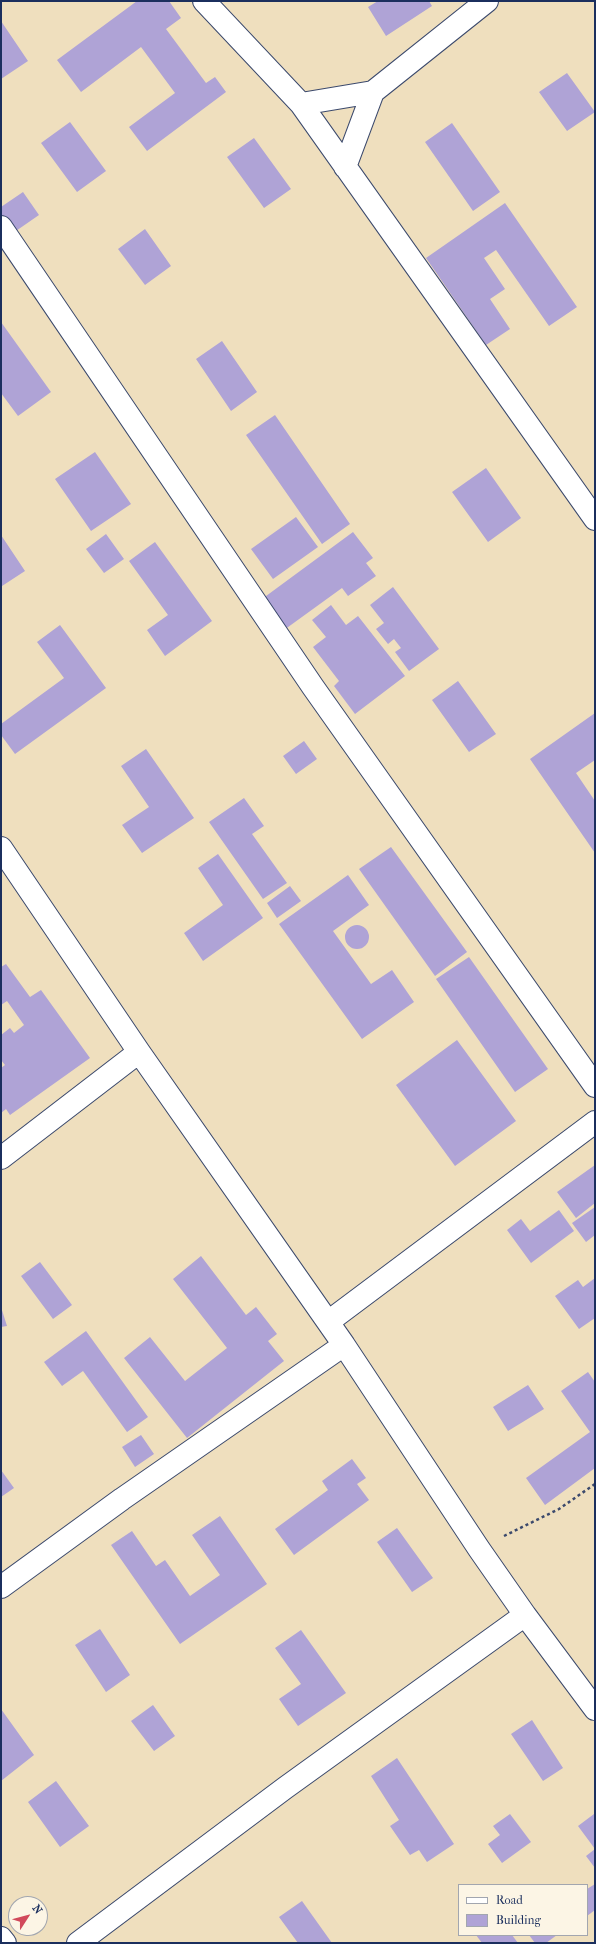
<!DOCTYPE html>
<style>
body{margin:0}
#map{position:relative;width:596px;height:1944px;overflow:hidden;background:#efdfbe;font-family:"IM FELL French Canon",serif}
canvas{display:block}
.frame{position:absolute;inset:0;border:2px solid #1b2f5e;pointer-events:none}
.legend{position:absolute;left:458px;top:1884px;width:130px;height:52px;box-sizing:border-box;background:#fcf5e5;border:1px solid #a2a6af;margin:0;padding:5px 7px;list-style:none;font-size:12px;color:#1b2f5e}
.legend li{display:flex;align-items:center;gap:8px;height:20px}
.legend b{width:20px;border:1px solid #a2a6af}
.north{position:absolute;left:8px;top:1896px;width:40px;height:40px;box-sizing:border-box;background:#fcf5e5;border:1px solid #a2a6af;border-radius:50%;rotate:54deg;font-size:11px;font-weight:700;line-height:16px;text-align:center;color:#1b2f5e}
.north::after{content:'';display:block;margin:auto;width:14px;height:18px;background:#d1495b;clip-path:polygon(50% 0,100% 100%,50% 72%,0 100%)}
</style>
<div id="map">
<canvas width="596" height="1944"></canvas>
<div class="frame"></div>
<ul class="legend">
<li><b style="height:5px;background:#fff"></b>Road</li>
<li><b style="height:11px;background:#afa3d6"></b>Building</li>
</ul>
<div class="north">N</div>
</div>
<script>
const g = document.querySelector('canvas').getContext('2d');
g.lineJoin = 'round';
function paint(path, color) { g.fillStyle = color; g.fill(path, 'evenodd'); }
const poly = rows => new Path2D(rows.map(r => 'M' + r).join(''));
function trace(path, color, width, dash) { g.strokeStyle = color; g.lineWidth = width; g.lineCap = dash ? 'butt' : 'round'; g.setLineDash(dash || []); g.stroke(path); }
const building = poly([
 [137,1,169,1,181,18,166,29,206,83,215,77,226,92,147,151,129,127,175,93,141,47,81,92,57,60],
 [378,1,429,1,432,6,386,36,368,7],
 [1,21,28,61,1,79],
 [567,73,595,112,567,131,539,92],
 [70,122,106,171,77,192,41,143],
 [452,123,500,192,473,211,425,142],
 [254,138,291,189,264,208,227,157],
 [23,192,39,215,13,233,1,217,1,207],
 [505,203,577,307,549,326,496,250,484,258,505,289,490,299,510,329,486,345,426,258],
 [145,229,171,266,145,285,118,249],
 [1,322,51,392,18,416,1,393],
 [222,341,257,392,231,411,196,359],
 [275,415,350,524,322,544,246,435],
 [95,452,131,504,91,531,55,479],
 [486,468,521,518,488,542,452,492],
 [296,517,318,547,273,579,251,549],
 [353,532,373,558,366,563,376,576,348,596,342,588,284,630,262,599],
 [106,534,124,559,104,573,86,549],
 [1,535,25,571,2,586,1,584],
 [155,542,212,621,165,656,147,630,168,615,129,561],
 [393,587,439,649,409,671,395,652,401,648,394,639,388,644,376,629,384,623,370,605],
 [331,605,346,625,358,616,405,676,355,714,334,686,339,681,313,647,326,637,312,620],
 [60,625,106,688,15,754,1,735,1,724,64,678,37,642],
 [458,681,496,734,469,752,432,700],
 [595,713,595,760,576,773,595,801,595,853,530,759],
 [304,741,317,759,296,774,283,756],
 [146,749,194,818,142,853,122,825,149,807,121,766],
 [244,798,264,826,252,834,287,883,263,899,209,822],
 [391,847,467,952,435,976,359,869],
 [218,854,263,918,203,961,184,933,223,905,198,868],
 [348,875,369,905,333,931,371,984,392,970,414,1002,362,1039,279,924],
 [290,886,301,901,277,918,267,903],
 '345 937a12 12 0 1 1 24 0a12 12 0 1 1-24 0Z',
 [469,957,548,1069,515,1092,436,979],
 [6,964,30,997,41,990,90,1058,10,1115,6,1109,1,1113,1,1068,5,1065,1,1060,1,1035,10,1028,14,1033,24,1025,7,1001,1,1005,1,967],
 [457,1040,516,1121,455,1166,396,1085],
 [595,1165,595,1203,576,1218,557,1192],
 [595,1207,595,1235,586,1242,572,1223],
 [559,1210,574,1231,531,1263,507,1230,521,1219,530,1231],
 [201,1256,246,1315,256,1307,277,1334,268,1341,284,1361,187,1438,124,1358,150,1337,185,1381,227,1348,173,1279],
 [40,1262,72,1305,53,1319,21,1276],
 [595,1278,595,1318,579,1329,555,1296,578,1280,583,1287],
 [1,1307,7,1326,1,1327],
 [86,1331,148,1417,127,1432,83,1371,62,1386,44,1362],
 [588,1372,595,1382,595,1468,545,1505,526,1478,590,1432,561,1391],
 [528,1385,544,1409,508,1431,493,1407],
 [141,1435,154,1454,135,1467,122,1447],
 [352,1459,366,1478,357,1484,369,1500,294,1555,275,1529,328,1490,322,1481],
 [1,1470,14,1488,1,1497],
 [220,1516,267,1584,180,1644,111,1545,132,1531,156,1566,165,1560,190,1596,220,1575,192,1535],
 [397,1528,433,1578,412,1592,377,1542],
 [100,1629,130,1675,106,1692,75,1645],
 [301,1630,346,1693,298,1726,279,1699,301,1684,275,1648],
 [153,1705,175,1736,154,1751,131,1721],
 [1,1709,34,1755,1,1781],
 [532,1720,563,1768,543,1781,511,1734],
 [397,1758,454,1844,427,1862,419,1850,410,1855,390,1826,399,1820,371,1776],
 [56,1781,89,1826,60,1847,28,1802],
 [510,1814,531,1842,502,1863,488,1844,500,1835,493,1826],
 [594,1814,595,1815,595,1868,586,1856,595,1849,578,1826],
 [595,1884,595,1910,587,1916,587,1889],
 [302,1901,332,1943,298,1943,279,1917],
 [476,1935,512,1935,518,1943,482,1943],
 [529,1935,557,1935,546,1943,535,1943]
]);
const path = poly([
 [504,1536,559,1509,595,1484]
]);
const minor = poly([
 [204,1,301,104,595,519],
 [301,104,373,92,487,1],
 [345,167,373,92],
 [1,227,313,687,595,1086],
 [1,848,139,1052,344,1345,479,1549,525,1615,595,1709],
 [1,1158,139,1052],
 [328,1322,595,1122],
 [1,1587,122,1499,344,1345],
 [1,1938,5,1943],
 [78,1943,285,1788,525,1615]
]);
paint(building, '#afa3d6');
trace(minor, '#3b496c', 24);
trace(path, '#3b496c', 2.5, [3, 3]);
trace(minor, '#fff', 22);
</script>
